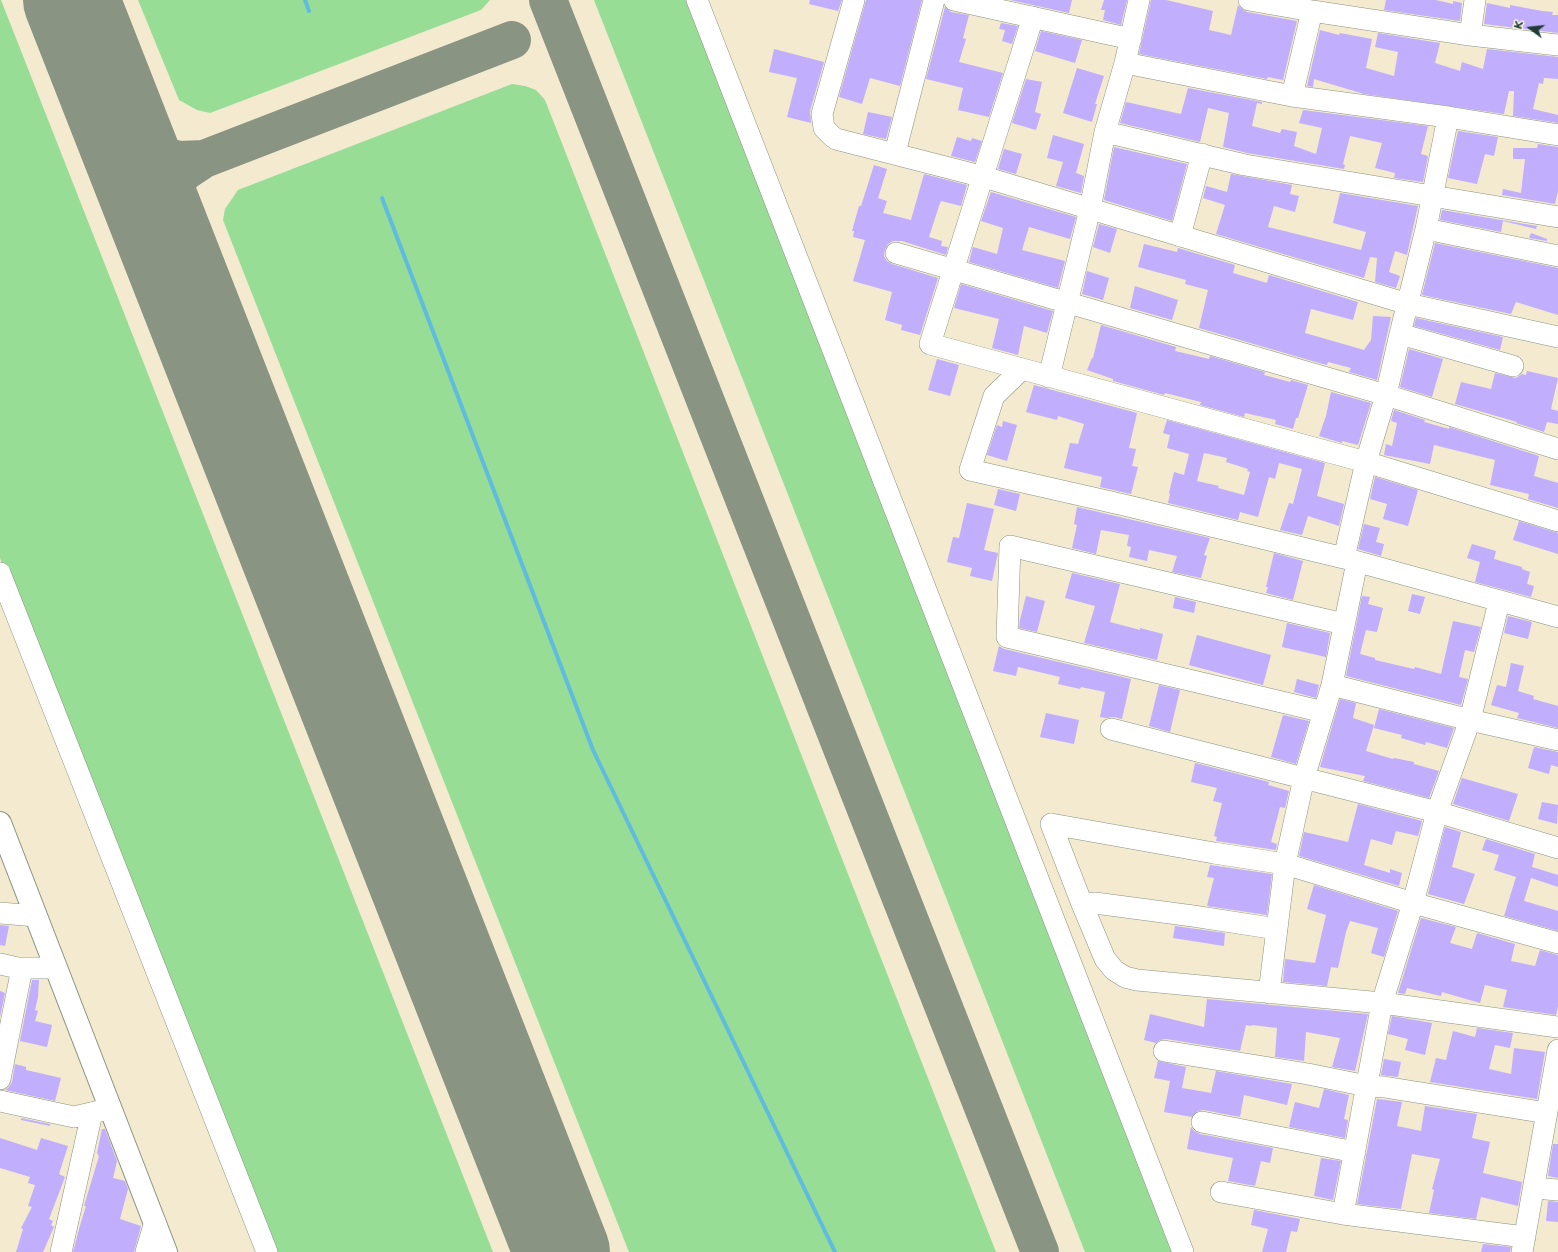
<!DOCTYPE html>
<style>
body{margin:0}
#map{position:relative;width:1558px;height:1252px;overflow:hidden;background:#f3eacf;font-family:"Playpen Sans",sans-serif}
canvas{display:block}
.north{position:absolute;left:1510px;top:8px;width:40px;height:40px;-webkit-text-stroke:3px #fcf5e5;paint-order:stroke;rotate:285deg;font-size:11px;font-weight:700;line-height:16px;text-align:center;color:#1f3d34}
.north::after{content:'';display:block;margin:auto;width:14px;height:18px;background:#1f3d34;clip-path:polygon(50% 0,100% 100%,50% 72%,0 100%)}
</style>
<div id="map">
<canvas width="1558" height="1252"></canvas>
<div class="north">K</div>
</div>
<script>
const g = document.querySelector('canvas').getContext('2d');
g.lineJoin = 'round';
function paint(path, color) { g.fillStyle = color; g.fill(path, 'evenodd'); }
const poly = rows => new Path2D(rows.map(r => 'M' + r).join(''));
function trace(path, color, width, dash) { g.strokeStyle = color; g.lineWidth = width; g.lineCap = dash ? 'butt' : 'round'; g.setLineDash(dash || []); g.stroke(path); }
const green = poly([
 [0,0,1,0,493,1252,274,1252,27,629,0,558],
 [138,0,490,0,481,10,210,113,197,110,179,100],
 [594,0,691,0,1178,1252,1085,1252],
 [512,84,525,86,536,90,545,100,996,1252,629,1252,223,220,225,209,238,190]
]);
const stream = poly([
 [305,0,309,11],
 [382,198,593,750,835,1252]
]);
const taxiway = poly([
 [548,0,1040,1252],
 [115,112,130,138,142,147,159,155,179,160,204,159,186,171,175,181,168,194,162,211,163,234],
 [204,159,512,40]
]);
const runway = poly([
 [71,0,562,1252]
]);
const building = poly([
 [810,0,842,0,838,11,809,4],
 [866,0,922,0,900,86,870,78,862,104,839,97],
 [1010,0,1072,0,1069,13],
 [1104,0,1127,0,1121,25,1103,20,1105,10,1101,10],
 [1151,0,1166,0,1213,11,1209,30,1231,35,1238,5,1242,9,1247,12,1297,21,1283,80,1268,77,1267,79,1139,54],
 [1386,0,1436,0,1453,4,1453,1,1462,3,1460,21,1384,10],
 [1487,3,1510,8,1510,5,1542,11,1553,12,1552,15,1558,15,1558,33,1484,24],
 [945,7,951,12,969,15,963,38,966,39,959,62,1003,73,989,117,958,110,963,88,926,79],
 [1001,23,1018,26,1012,44,1002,41,1005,30,999,29],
 [1320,30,1339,35,1340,33,1372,39,1366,68,1394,76,1398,52,1375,47,1378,33,1440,43,1435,63,1460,71,1462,62,1483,69,1487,49,1558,57,1558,79,1544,78,1543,84,1539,83,1533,109,1558,115,1558,123,1513,116,1514,91,1509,91,1504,114,1364,94,1314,79,1313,87,1307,86],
 [1041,31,1082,40,1075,63,1035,51],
 [774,49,824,62,810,111,811,123,787,117,797,78,769,72],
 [1077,68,1104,76,1095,104,1097,104,1092,122,1063,113],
 [1026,79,1042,82,1035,112,1041,114,1036,130,1012,123],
 [1188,88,1262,102,1262,104,1257,103,1252,126,1280,133,1282,129,1297,132,1294,146,1316,154,1322,128,1299,123,1303,110,1428,126,1421,154,1428,156,1423,182,1394,178,1395,173,1375,168,1382,143,1350,136,1343,164,1345,165,1344,169,1247,153,1223,147,1229,113,1208,108,1200,142,1120,123,1126,102,1181,114],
 [868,112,892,117,886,139,863,134],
 [1458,131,1498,137,1494,156,1485,154,1477,184,1448,178],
 [1053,135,1084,144,1076,173,1084,176,1081,193,1056,186,1063,162,1047,158],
 [957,137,971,141,972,138,982,141,975,162,951,156],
 [1538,144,1558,147,1558,191,1555,204,1502,195,1503,189,1521,193,1525,159,1513,159,1513,148,1537,148],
 [1114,147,1187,164,1172,221,1104,200],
 [1004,149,1022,154,1016,174,998,169],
 [874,165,887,169,878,198,887,201,883,213,911,220,924,174,967,185,961,206,941,201,939,206,929,237,942,241,941,246,948,247,946,255,902,241,893,241,888,244,885,249,884,256,887,261,892,264,938,278,920,335,901,330,902,325,885,320,892,292,853,281,865,240,853,237,854,231,852,231,859,206,861,206],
 [1231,174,1292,185,1290,194,1299,196,1295,212,1274,206,1268,227,1361,250,1366,232,1333,223,1340,193,1418,206,1407,255,1395,251,1389,272,1400,276,1396,288,1375,282,1377,258,1370,257,1364,278,1216,234,1225,205,1203,198,1206,186,1227,192],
 [991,192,1076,217,1070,239,1029,227,1022,250,1065,261,1058,288,969,262,973,247,997,254,1003,228,981,221],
 [1442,210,1537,226,1536,229,1503,221,1501,232,1440,220],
 [1099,224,1117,229,1110,253,1093,247],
 [1531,233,1547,239,1547,241,1529,238],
 [1435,243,1558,268,1558,315,1516,302,1511,314,1422,295],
 [1144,244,1177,252,1178,248,1235,265,1233,273,1267,283,1269,275,1358,302,1353,320,1311,309,1305,333,1364,350,1371,340,1373,316,1391,317,1377,380,1349,372,1351,368,1328,362,1327,365,1319,363,1199,328,1208,290,1185,284,1186,280,1138,267],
 [1087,271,1109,278,1103,300,1082,294],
 [961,284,1053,311,1047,333,1024,326,1018,355,992,348,999,319,954,308],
 [1135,286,1178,300,1172,320,1130,308],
 [1416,318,1503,337,1500,350,1414,326],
 [1101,325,1176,347,1175,351,1209,359,1210,356,1265,372,1264,375,1290,382,1291,380,1308,385,1298,418,1296,418,1293,429,1275,424,1276,420,1245,413,1244,417,1200,405,1201,402,1165,393,1164,395,1113,381,1113,379,1087,370,1092,358,1093,358],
 [1409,349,1443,359,1432,397,1400,387],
 [937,359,959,365,950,396,928,390],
 [1527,371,1558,378,1551,409,1558,411,1558,424,1547,422,1544,432,1516,423,1517,422,1455,404,1461,382,1491,389,1495,373,1516,378,1522,374,1526,375],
 [1034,385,1137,413,1129,448,1136,449,1132,466,1138,467,1131,494,1100,487,1102,477,1064,468,1070,443,1078,444,1084,424,1058,416,1057,420,1026,412],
 [1331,392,1371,403,1358,445,1342,441,1342,443,1319,436,1326,416],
 [1394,410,1425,420,1424,422,1449,429,1449,427,1539,456,1534,476,1558,483,1558,508,1528,499,1529,494,1490,485,1495,460,1434,445,1430,464,1384,455,1386,444,1392,446,1397,423,1391,421],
 [1167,420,1325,463,1317,496,1344,504,1339,526,1308,516,1302,535,1280,530,1289,503,1293,504,1302,469,1279,463,1275,479,1269,477,1258,517,1240,512,1238,520,1168,503,1170,494,1169,493,1174,472,1184,475,1189,454,1167,448,1170,435,1163,433],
 [1204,453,1227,458,1226,462,1248,469,1247,471,1250,472,1244,495,1218,488,1219,486,1197,481],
 [1003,421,1017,425,1007,461,987,455,997,425,1002,427],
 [1375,477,1418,490,1408,526,1383,519,1387,504,1370,499],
 [998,489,1020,494,1016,511,994,505],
 [967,503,994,509,984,550,998,553,992,581,970,576,972,568,947,562,953,537,959,538],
 [1077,507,1210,538,1204,555,1207,556,1201,578,1172,572,1177,556,1149,550,1147,561,1129,557,1131,547,1127,546,1129,535,1101,530,1096,554,1072,548,1077,525,1074,524],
 [1519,521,1558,533,1558,554,1513,540],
 [1364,524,1380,528,1376,542,1384,544,1381,556,1358,549],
 [1472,544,1496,551,1494,559,1522,567,1522,569,1530,572,1527,584,1534,586,1531,597,1475,582,1480,562,1467,558],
 [1274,553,1303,561,1293,600,1266,593,1268,587,1266,587],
 [1072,573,1120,584,1110,622,1140,630,1140,628,1163,634,1157,660,1084,643,1095,606,1065,598],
 [1412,594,1425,597,1420,614,1408,611],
 [1026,596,1045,601,1037,632,1019,628,1020,620],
 [1362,596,1370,597,1368,604,1383,608,1377,632,1366,630,1360,654,1375,658,1375,660,1414,669,1415,667,1441,674,1453,621,1481,627,1474,652,1465,650,1459,677,1468,679,1461,705,1346,676],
 [1175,597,1196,602,1194,613,1173,608],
 [1508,616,1532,622,1528,639,1504,633],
 [1287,623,1330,633,1326,657,1282,647],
 [1197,635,1271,655,1263,685,1189,665],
 [999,646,1004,649,1131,679,1122,719,1114,717,1106,718,1100,717,1105,692,1081,687,1080,689,1058,684,1060,677,1018,667,1016,676,993,671],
 [1511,663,1524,666,1518,691,1534,696,1533,699,1558,706,1558,728,1517,718,1519,713,1491,705,1497,685,1506,687],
 [1297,679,1319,685,1316,698,1294,692],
 [1159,685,1180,690,1170,732,1149,726],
 [1340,699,1356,703,1353,718,1374,725,1366,751,1393,759,1394,758,1414,762,1414,764,1439,771,1429,798,1363,781,1365,776,1320,767],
 [1379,709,1454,728,1447,748,1426,742,1425,745,1401,738,1402,735,1374,728],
 [1046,713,1079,720,1074,744,1040,737],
 [1283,715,1309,721,1296,764,1271,757],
 [1534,747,1558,752,1558,767,1551,765,1549,774,1528,768],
 [1195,763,1269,782,1268,785,1289,791,1285,808,1280,807,1271,842,1277,844,1276,850,1216,841,1217,837,1214,836,1222,803,1213,801,1217,788,1191,782],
 [1462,778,1518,794,1509,821,1453,804],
 [1542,802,1558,805,1557,824,1538,819],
 [1358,804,1422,821,1418,836,1396,831,1392,845,1371,839,1364,865,1390,873,1390,869,1402,873,1399,886,1299,856,1304,832,1348,842],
 [1445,827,1461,832,1452,867,1475,874,1464,904,1428,894],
 [1486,839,1535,854,1532,867,1558,875,1558,887,1531,878,1524,901,1558,911,1558,931,1504,916,1516,877,1494,870,1499,855,1482,850],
 [1210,865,1272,874,1267,915,1207,906,1214,878,1207,877],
 [1314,885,1398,911,1384,957,1371,953,1378,928,1350,921,1346,932,1338,968,1331,967,1327,986,1283,982,1285,959,1315,963,1326,915,1307,909],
 [1421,918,1456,927,1450,943,1472,949,1477,933,1515,944,1511,961,1535,966,1540,950,1558,955,1558,1006,1556,1015,1503,1007,1507,990,1485,985,1480,1003,1442,992,1441,996,1407,988,1405,994,1398,993],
 [0,925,9,926,5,946,0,945],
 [1175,926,1225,933,1224,946,1173,938],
 [32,980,39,980,38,997,35,1010,38,1011,35,1021,52,1025,47,1047,20,1041],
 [0,991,5,993,0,1017],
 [1207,999,1368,1014,1355,1071,1332,1067,1340,1038,1306,1032,1304,1061,1275,1057,1277,1028,1252,1025,1251,1026,1246,1025,1240,1051,1166,1039,1160,1040,1156,1043,1144,1040,1150,1014,1204,1027],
 [1392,1016,1432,1023,1425,1055,1405,1050,1408,1039,1388,1034],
 [1477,1028,1513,1033,1510,1048,1495,1045,1489,1069,1511,1074,1514,1048,1545,1052,1537,1099,1430,1082,1436,1058,1446,1060,1453,1031,1475,1037],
 [1384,1059,1401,1062,1398,1077,1381,1075],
 [1158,1061,1186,1067,1182,1088,1211,1093,1216,1071,1292,1084,1287,1105,1244,1095,1240,1117,1204,1110,1198,1111,1192,1117,1164,1112,1170,1081,1154,1078],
 [15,1064,26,1067,26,1070,61,1078,55,1101,5,1090,9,1087,12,1082],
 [1324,1089,1349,1095,1344,1119,1348,1120,1345,1138,1289,1127,1295,1102,1319,1108],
 [1377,1099,1402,1102,1397,1126,1421,1131,1425,1106,1477,1114,1472,1138,1490,1142,1483,1173,1522,1182,1518,1206,1481,1197,1476,1219,1429,1213,1434,1190,1432,1189,1440,1159,1412,1154,1401,1209,1357,1204],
 [21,1118,50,1124,50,1126,21,1120],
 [1191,1127,1194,1131,1200,1134,1273,1148,1270,1163,1261,1161,1255,1186,1228,1181,1233,1158,1187,1149],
 [102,1129,105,1129,117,1161,113,1178,125,1181,128,1189,120,1219,141,1226,134,1252,73,1252,79,1229,86,1206,84,1206,99,1156,97,1153],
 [0,1138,37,1150,41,1138,68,1146,59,1174,65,1177,49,1219,53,1221,51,1225,54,1227,43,1252,16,1252,23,1229,21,1228,32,1207,28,1206,35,1185,28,1183,30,1177,0,1168],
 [1553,1144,1558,1144,1558,1178,1548,1176],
 [1321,1158,1341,1161,1333,1200,1314,1196],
 [1548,1201,1558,1202,1558,1222,1546,1221],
 [1254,1210,1300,1219,1297,1232,1291,1231,1286,1252,1262,1252,1268,1229,1251,1225],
 [1483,1244,1511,1247,1510,1252,1481,1252]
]);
const minor = poly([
 [697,0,1183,1252],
 [854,0,822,114,824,128,832,136,836,139,984,177,1408,304,1558,337],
 [954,0,1131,39],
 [1249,0,1312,11,1470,35,1558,45],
 [1033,17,930,344,1366,462,1558,521],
 [1470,35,1475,0],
 [1125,63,1292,96,1448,117],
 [1292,96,1312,11],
 [1105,132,1245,165,1558,217],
 [895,153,934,0],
 [1426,229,1558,256],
 [1180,236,1202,154],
 [896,253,1386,395,1558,449],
 [1400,334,1513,366],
 [1022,369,994,396,970,470,1124,505,1344,558,1558,617],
 [1049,377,1090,209,1105,132,1125,63,1139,0],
 [1344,558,1366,462,1386,395,1400,334,1426,229,1448,117,1558,135],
 [0,573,267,1252],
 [1499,602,1470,720,1437,812,1413,903,1382,1003,1343,1214,1525,1237],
 [1332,685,1470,720,1558,740],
 [1324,712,1007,637,1010,546,1344,624],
 [1111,729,1437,812,1558,848],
 [1051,824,1082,904,1105,959,1114,970,1125,977,1137,980,1382,1003,1558,1027],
 [1051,824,1214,853,1285,864,1413,903,1558,943],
 [1082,904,1095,903,1193,916,1277,929],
 [0,913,36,916],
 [0,964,18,968,56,968],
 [1269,993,1285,864,1304,778,1332,685,1357,562],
 [1164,1051,1308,1074,1367,1086,1384,1087,1547,1113],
 [0,1079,22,968],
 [0,1101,74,1117,104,1110],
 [1202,1122,1355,1152],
 [1534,1188,1558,1190],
 [1221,1192,1343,1214],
 [61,1252,92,1113],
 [146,1252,155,1222],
 [1522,1252,1558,1050]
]);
const major = poly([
 [0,823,166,1252]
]);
paint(green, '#97dd96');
trace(stream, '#60bcde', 4);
trace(taxiway, '#899482', 38);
trace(runway, '#899482', 96);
paint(building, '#c1aefc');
trace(minor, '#899482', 22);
trace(major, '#899482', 24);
trace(minor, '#fff', 21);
trace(major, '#fff', 22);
</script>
